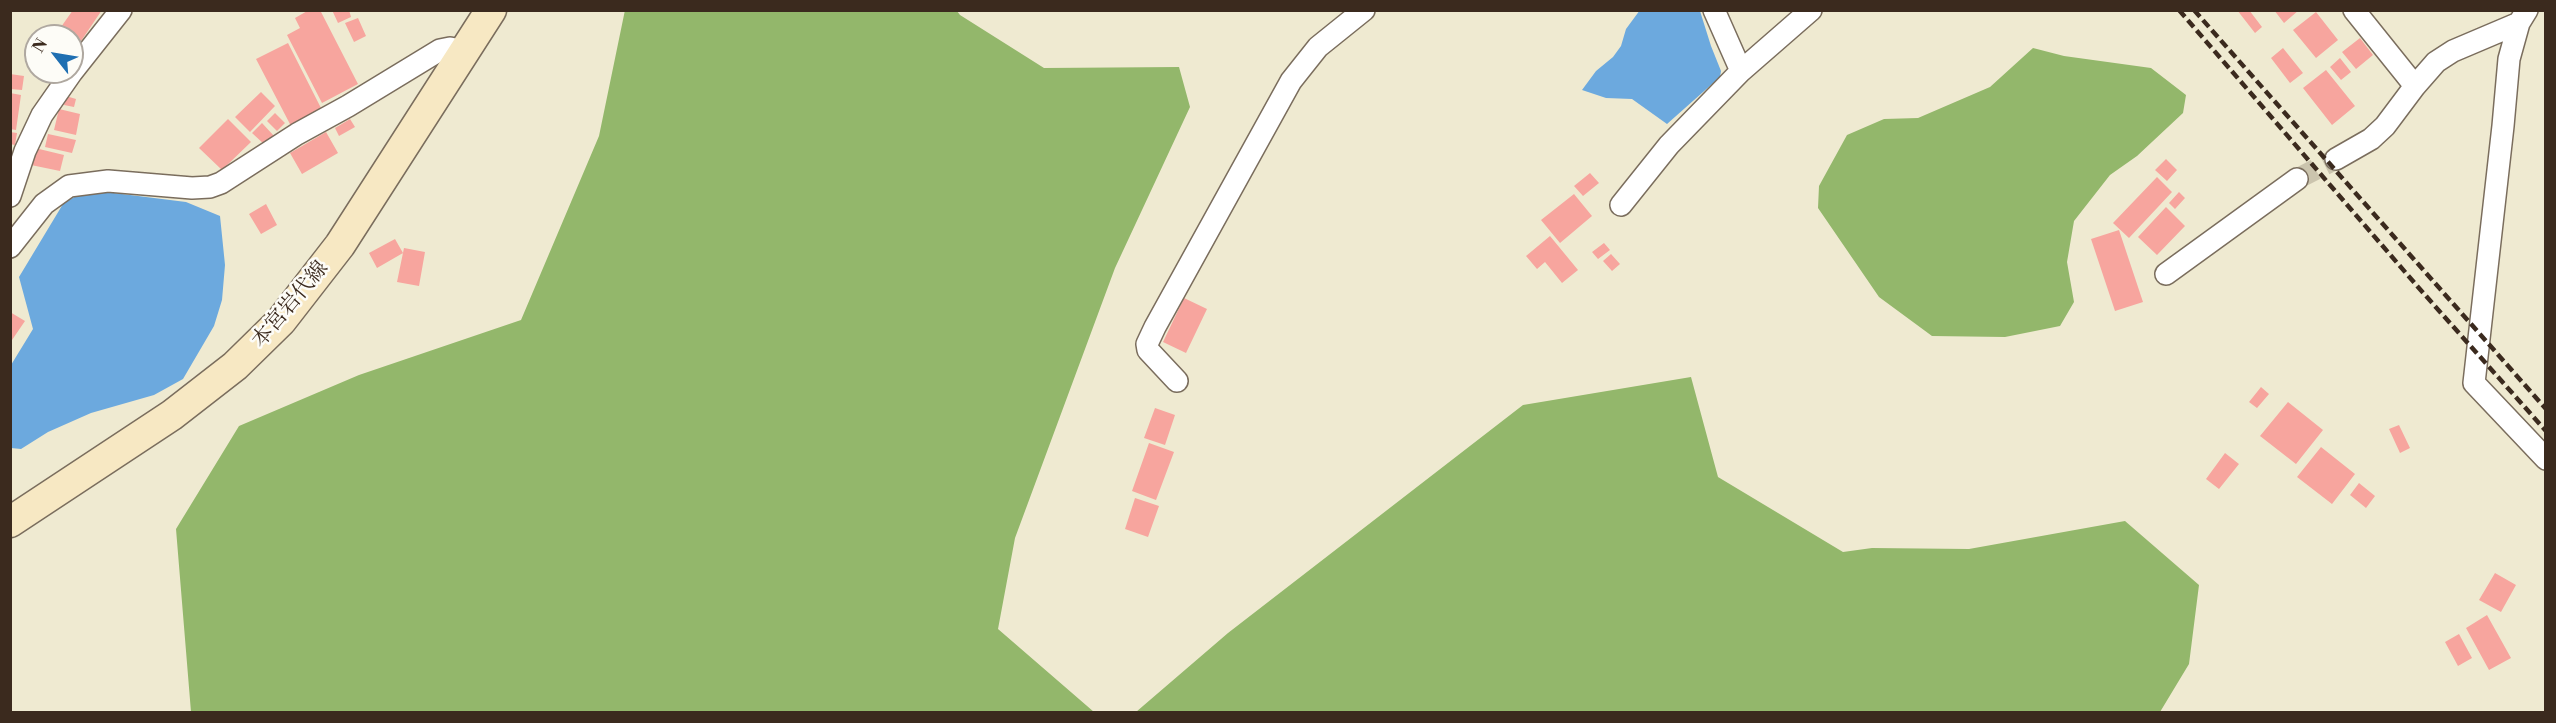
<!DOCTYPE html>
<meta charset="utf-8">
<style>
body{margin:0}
#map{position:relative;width:2556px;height:723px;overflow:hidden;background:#efead1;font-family:"Libre Bodoni",serif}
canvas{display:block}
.frame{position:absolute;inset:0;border:12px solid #3b2a1e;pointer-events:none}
.north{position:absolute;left:24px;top:24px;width:60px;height:60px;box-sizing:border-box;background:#fdfcf7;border:2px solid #afa8a0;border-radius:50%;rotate:301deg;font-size:16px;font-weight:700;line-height:24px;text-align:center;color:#3b2a1e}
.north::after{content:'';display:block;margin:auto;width:21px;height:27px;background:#1f6fb2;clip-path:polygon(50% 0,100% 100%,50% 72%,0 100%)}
</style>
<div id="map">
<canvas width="2556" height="723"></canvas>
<div class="frame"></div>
<div class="north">N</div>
</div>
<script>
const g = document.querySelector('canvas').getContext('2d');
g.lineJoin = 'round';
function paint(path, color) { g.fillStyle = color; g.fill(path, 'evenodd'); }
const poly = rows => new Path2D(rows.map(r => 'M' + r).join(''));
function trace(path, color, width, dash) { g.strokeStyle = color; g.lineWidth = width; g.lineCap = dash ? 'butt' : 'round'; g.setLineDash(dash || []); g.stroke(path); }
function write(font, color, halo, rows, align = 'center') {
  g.font = font + ' "Libre Bodoni","Noto Serif JP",serif'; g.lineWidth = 5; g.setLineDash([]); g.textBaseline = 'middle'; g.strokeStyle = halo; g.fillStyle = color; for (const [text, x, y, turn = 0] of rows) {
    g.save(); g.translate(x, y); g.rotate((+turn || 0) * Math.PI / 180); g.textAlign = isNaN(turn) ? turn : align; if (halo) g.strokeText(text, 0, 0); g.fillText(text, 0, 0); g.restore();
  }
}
const forest = poly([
 [625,10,957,11,960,15,1044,68,1179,67,1190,107,1115,268,1015,538,998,629,1094,712,191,712,176,529,239,426,359,375,521,320,599,136],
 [2033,48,2064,56,2151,68,2186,95,2183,113,2137,156,2110,175,2074,221,2067,262,2074,302,2060,326,2005,337,1932,336,1879,297,1818,208,1819,186,1847,135,1884,119,1918,118,1990,87],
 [1691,377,1718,477,1843,552,1872,548,1969,549,2125,521,2199,585,2189,664,2160,712,1136,712,1228,633,1523,405]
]);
const water = poly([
 [1640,10,1700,11,1711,46,1721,71,1720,77,1667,124,1632,99,1606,98,1582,90,1596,71,1613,57,1621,46,1626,29],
 [106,192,186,202,220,216,225,265,222,300,214,326,183,379,154,395,91,413,48,432,21,449,11,448,11,365,33,329,19,277,63,204,79,194]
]);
const building = poly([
 [73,10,102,10,81,41,61,27],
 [309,10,320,10,358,84,322,103,287,35,300,28,295,18],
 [332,10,349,10,351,17,338,23],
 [2237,10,2249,10,2262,27,2255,33],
 [2274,10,2299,10,2284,23],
 [2316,12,2338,40,2316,58,2293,30],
 [358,18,366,36,354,42,345,23],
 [58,27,70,36,52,36],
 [2360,38,2373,55,2356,69,2342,52],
 [288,43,322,110,291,126,256,59],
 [2283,48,2303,73,2290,83,2271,58],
 [2340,58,2351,72,2341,80,2330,67],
 [2326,70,2355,106,2332,125,2303,88],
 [10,74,24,76,22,90,10,89],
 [261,92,275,106,250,132,235,117],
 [10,93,21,95,16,130,10,129],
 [66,96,76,99,74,107,64,105],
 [59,109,80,114,76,135,54,130],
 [275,113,285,123,277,131,267,121],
 [228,119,251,142,222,170,199,148],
 [350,119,355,127,339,136,335,128],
 [262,123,274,136,265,145,252,133],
 [10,132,17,133,15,145,10,144],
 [326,132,338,153,302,174,290,153],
 [48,134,76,140,72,153,45,147],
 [35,148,64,155,60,171,31,165],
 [2166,159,2177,170,2167,181,2155,170],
 [1590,173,1599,183,1583,196,1574,186],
 [2157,177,2172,192,2129,238,2113,223],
 [2179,192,2185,198,2175,209,2169,203],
 [1574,194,1592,216,1560,243,1541,220],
 [266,204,277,225,261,234,249,214],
 [2166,207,2185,226,2157,255,2138,237],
 [2119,230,2143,302,2115,311,2091,239],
 [1550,236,1578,270,1562,283,1545,262,1537,269,1526,256],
 [395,239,403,253,377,268,369,253],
 [1604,243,1610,250,1598,259,1592,252],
 [404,248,425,252,419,286,397,282],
 [1611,254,1620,264,1612,271,1603,261],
 [1184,298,1207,309,1186,353,1163,342],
 [10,312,25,321,12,340,10,339],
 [2261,387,2269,394,2257,408,2249,402],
 [2288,402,2323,430,2296,464,2260,436],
 [1155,408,1175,415,1165,445,1144,438],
 [2399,425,2410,448,2400,453,2389,429],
 [1149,443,1174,452,1156,500,1132,491],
 [2321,447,2355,474,2332,504,2297,477],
 [2225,453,2239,464,2219,489,2206,479],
 [2359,483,2375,496,2366,508,2350,495],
 [1135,498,1159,506,1148,537,1125,529],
 [2495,573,2516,585,2501,612,2479,600],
 [2487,615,2511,658,2489,670,2466,628],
 [2459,634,2472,658,2458,666,2445,642]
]);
const minorTunnel = poly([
 [2297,179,2336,159]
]);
const minor = poly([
 [1714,10,1741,71,1811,10],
 [2354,10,2415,86],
 [2527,10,2519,23,2509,59,2503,126,2474,383,2546,459],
 [72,72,121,10],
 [2336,159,2371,139,2385,126,2415,86,2436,62,2453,51,2519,23],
 [10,196,25,151,42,115,72,72],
 [1621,205,1669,145,1741,71],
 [10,247,44,204,69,186,108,181,192,188,210,187,221,183,297,134,348,106,440,50,450,48,465,51],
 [2166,274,2297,179],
 [1177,381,1148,350,1147,344,1155,327,1291,81,1318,47,1364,10]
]);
const secondary = poly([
 [10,522,172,415,235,366,281,321,340,245,491,10]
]);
const rail = poly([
 [2179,10,2418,287,2546,431],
 [2194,10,2546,409]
]);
const streetNames = [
 ["本宮岩代線",291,305,-50]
];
paint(forest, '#93b76b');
paint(water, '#6ca9de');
paint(building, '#f7a59e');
trace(minorTunnel, '#cbc4ad', 21, [21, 10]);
trace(minor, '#7a6d5d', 24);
trace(secondary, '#7a6d5d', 33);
trace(minor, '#fff', 21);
trace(secondary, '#f7e8c3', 30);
trace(rail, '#3b2a1e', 4.5, [9, 4.5]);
write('21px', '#3b2a1e', '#fdfcf7', streetNames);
</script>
